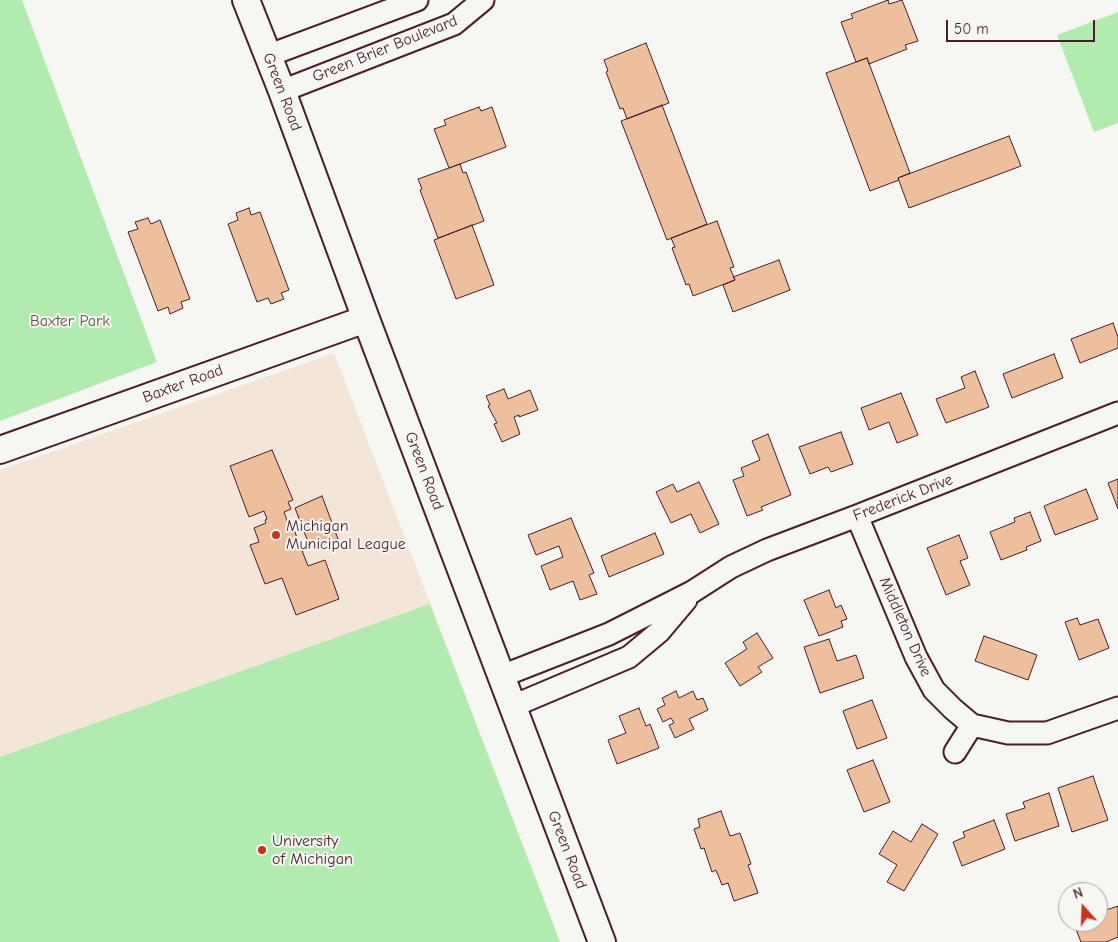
<!DOCTYPE html>
<style>
body{margin:0}
#map{position:relative;width:1118px;height:942px;overflow:hidden;background:#f6f6f2;font-family:"Comic Neue",sans-serif}
canvas{display:block}
.north{position:absolute;left:1058px;top:882px;width:50px;height:50px;box-sizing:border-box;background:#f6f6f2;border:1px solid #b1a0a2;border-radius:50%;rotate:340deg;font-size:14px;font-weight:700;line-height:20px;text-align:center;color:#4a1f2b}
.north::after{content:'';display:block;margin:auto;width:18px;height:22px;background:#c8321e;clip-path:polygon(50% 0,100% 100%,50% 72%,0 100%)}
.scale{position:absolute;left:946px;top:20px;width:149px;height:22px;box-sizing:border-box;border:2px solid #4a1f2b;border-top:0;padding-left:6px;font-size:15px;line-height:18px;white-space:nowrap;color:#4a1f2b;-webkit-text-stroke:4px #f6f6f2;paint-order:stroke}
</style>
<div id="map">
<canvas width="1118" height="942"></canvas>
<div class="north">N</div>
<div class="scale">50 m</div>
</div>
<script>
const g = document.querySelector('canvas').getContext('2d');
g.lineJoin = 'round';
function paint(path, color) { g.fillStyle = color; g.fill(path, 'evenodd'); }
const poly = rows => new Path2D(rows.map(r => 'M' + r).join(''));
function trace(path, color, width, dash) { g.strokeStyle = color; g.lineWidth = width; g.lineCap = dash ? 'butt' : 'round'; g.setLineDash(dash || []); g.stroke(path); }
function write(font, color, halo, rows, align = 'center') {
  g.font = font + ' "Comic Neue",sans-serif'; g.lineWidth = 4; g.setLineDash([]); g.textBaseline = 'middle'; g.strokeStyle = halo; g.fillStyle = color; for (const [text, x, y, turn = 0] of rows) {
    g.save(); g.translate(x, y); g.rotate((+turn || 0) * Math.PI / 180); g.textAlign = isNaN(turn) ? turn : align; if (halo) g.strokeText(text, 0, 0); g.fillText(text, 0, 0); g.restore();
  }
}
const built = poly([
 [334,353,560,942,0,942,0,470]
]);
const green = poly([
 [0,0,22,0,157,362,0,421],
 [1118,12,1118,123,1094,132,1057,35],
 [430,604,560,942,0,942,0,757]
]);
const building = poly([
 [888,0,889,4,902,0,918,41,905,45,907,49,869,64,867,58,856,62,841,22,853,18,851,14,888,0],
 [646,43,669,103,627,119,623,108,620,109,606,72,608,71,604,60,646,43],
 [867,58,910,173,898,178,899,180,870,191,826,73,867,58],
 [662,105,707,224,667,240,621,121,662,105],
 [479,107,481,111,492,107,506,147,449,168,434,129,446,125,444,120,479,107],
 [1009,136,1021,166,909,208,898,178,1009,136],
 [460,164,463,173,466,172,484,221,438,238,420,190,422,189,418,179,460,164],
 [249,208,251,215,260,212,289,290,281,293,284,299,271,304,268,298,257,302,228,224,238,220,236,213,249,208],
 [148,218,151,224,160,220,190,299,181,302,183,308,170,314,168,307,158,311,128,232,138,229,135,222,148,218],
 [717,221,734,267,730,268,735,280,693,296,689,284,686,285,672,248,675,247,671,238,717,221],
 [472,225,494,285,456,299,434,240,472,225],
 [779,260,790,290,733,312,723,285,735,280,733,277,779,260],
 [1113,323,1118,337,1118,348,1080,363,1071,339,1113,323],
 [1054,354,1063,378,1012,398,1003,374,1054,354],
 [975,371,989,407,946,423,936,399,965,388,961,377,975,371],
 [504,389,508,399,530,390,538,410,519,417,519,415,514,417,520,434,502,442,494,424,497,423,488,406,490,405,486,396,504,389],
 [901,393,918,435,897,443,889,422,869,430,861,408,901,393],
 [841,432,853,464,831,472,828,467,810,474,799,447,841,432],
 [768,434,791,495,761,507,763,510,747,516,733,480,744,476,741,468,760,460,752,441,768,434],
 [272,450,293,500,288,502,291,509,284,512,288,523,291,522,308,566,325,560,339,599,296,615,282,578,265,584,250,545,259,542,254,528,266,523,265,520,267,519,264,511,249,517,230,466,272,450],
 [1118,479,1118,509,1108,483,1118,479],
 [699,482,719,524,700,533,691,514,671,523,656,492,673,484,677,492,699,482],
 [1086,489,1098,519,1055,535,1044,506,1086,489],
 [322,496,338,539,316,547,315,545,310,547,295,508,322,496],
 [1030,512,1041,541,1026,547,1027,550,1001,560,990,532,1015,522,1014,518,1030,512],
 [571,518,594,573,589,575,597,594,580,600,573,581,550,590,541,566,563,557,559,546,536,555,528,535,571,518],
 [655,533,664,554,609,577,601,556,655,533],
 [959,535,968,558,960,561,970,585,946,595,927,548,959,535],
 [829,590,836,608,841,605,847,619,841,621,843,627,819,636,804,600,829,590],
 [1077,618,1080,625,1098,619,1109,648,1079,660,1065,622,1077,618],
 [757,633,773,658,758,667,762,672,740,686,725,663,747,649,743,642,757,633],
 [984,636,1037,655,1028,680,975,661,984,636],
 [829,639,837,661,856,655,864,678,820,693,804,647,829,639],
 [676,691,679,698,693,691,697,700,703,698,708,710,689,719,694,729,675,738,669,725,674,723,671,718,663,722,657,709,665,705,662,698,676,691],
 [872,700,887,738,857,749,843,711,872,700],
 [639,708,646,726,650,724,659,748,617,764,608,740,626,733,619,716,639,708],
 [873,760,890,802,864,812,847,770,873,760],
 [1093,776,1108,820,1072,832,1058,788,1093,776],
 [1049,793,1059,826,1015,841,1006,814,1025,808,1023,802,1049,793],
 [721,811,730,836,740,833,751,864,748,865,758,893,734,901,728,883,722,885,716,870,712,872,704,848,701,849,694,829,700,827,698,819,721,811],
 [994,820,1005,849,962,866,953,842,965,837,963,832,994,820],
 [922,824,938,834,904,891,887,882,897,865,879,854,893,831,911,842,922,824],
 [1103,903,1106,910,1118,906,1118,937,1106,942,1081,942,1073,922,1098,922,1098,905,1103,903]
]);
const minor = poly([
 [267,56,417,0],
 [282,91,454,24,483,0],
 [857,516,916,657,934,690,953,709,972,725,1008,733,1047,733,1118,708],
 [502,676,609,634,692,592,731,567,767,550,857,516,1118,413],
 [513,706,629,657,659,632,686,600],
 [955,752,972,725]
]);
const tertiary = poly([
 [246,0,282,91,366,319,602,942],
 [0,450,366,319]
]);
const markers = [
 [276,535,5,"#c8321e"],
 [262,850,5,"#c8321e"]
];
const streetNames = [
 ["Green Brier Boulevard",385,49,-22],
 ["Green Road",282,92,69],
 ["Baxter Road",183,384,-20],
 ["Green Road",424,471,69],
 ["Frederick Drive",903,498,-21],
 ["Middleton Drive",905,627,66],
 ["Green Road",567,850,69]
];
const parkNames = [
 ["Baxter Park",70,321]
];
const poiNames = [
 ["Michigan",286,526],
 ["Municipal League",286,544],
 ["University",272,841],
 ["of Michigan",272,859]
];
paint(built, '#f3e6d8');
paint(green, '#b2ebaf');
paint(building, '#edbf9d');
trace(building, '#4a1f2b', 1);
trace(minor, '#4a1f2b', 25);
trace(tertiary, '#4a1f2b', 30);
trace(minor, '#f6f6f2', 21);
trace(tertiary, '#f6f6f2', 26);
for (const [x, y, r, color] of markers) { const dot = new Path2D(); dot.arc(x, y, r, 0, 2 * Math.PI); g.fillStyle = color; g.fill(dot); trace(dot, '#f6f6f2', 2); }
write('16px', '#4a1f2b', '#f6f6f2', streetNames);
write('16px', '#64524c', '#f6f6f2', parkNames);
write('16px', '#4a1f2b', '#f6f6f2', poiNames, 'left');
</script>
